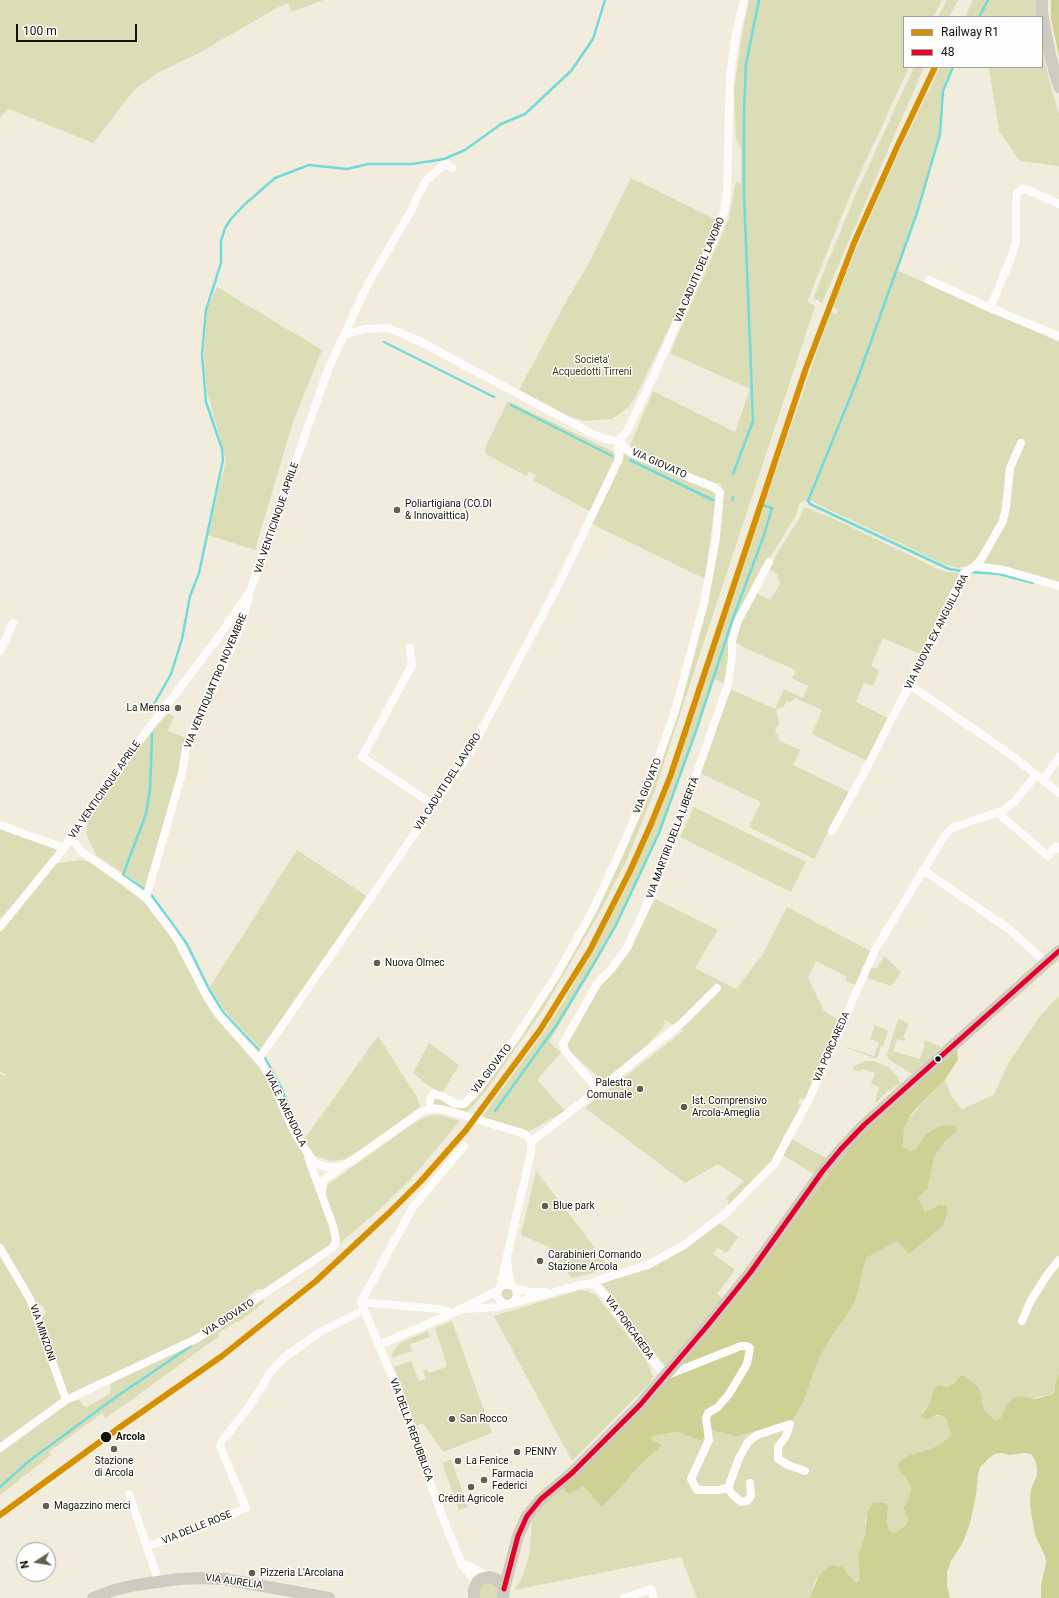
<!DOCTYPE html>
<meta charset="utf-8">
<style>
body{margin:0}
#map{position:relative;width:1059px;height:1598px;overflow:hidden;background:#f1ecdc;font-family:Roboto,sans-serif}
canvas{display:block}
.legend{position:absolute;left:903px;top:16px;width:140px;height:52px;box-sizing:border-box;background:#fefefe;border:1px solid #a09f9b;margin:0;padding:5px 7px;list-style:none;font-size:12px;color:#141107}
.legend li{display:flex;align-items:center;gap:8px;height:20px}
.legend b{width:20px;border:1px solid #a09f9b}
.north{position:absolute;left:16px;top:1542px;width:40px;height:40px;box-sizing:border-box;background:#fefefe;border:1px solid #a09f9b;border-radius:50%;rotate:258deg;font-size:11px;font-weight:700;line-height:16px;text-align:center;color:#141107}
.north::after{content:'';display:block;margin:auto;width:14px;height:18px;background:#615e52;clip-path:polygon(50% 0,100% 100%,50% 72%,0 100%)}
.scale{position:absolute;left:16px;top:24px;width:121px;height:18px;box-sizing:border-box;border:2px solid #141107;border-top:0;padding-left:5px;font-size:12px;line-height:14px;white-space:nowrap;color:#141107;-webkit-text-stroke:3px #fefefe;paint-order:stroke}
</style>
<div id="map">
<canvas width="1059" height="1598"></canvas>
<ul class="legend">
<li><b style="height:5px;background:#d59001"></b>Railway R1</li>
<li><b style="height:5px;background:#e4002b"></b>48</li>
</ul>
<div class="north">N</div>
<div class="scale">100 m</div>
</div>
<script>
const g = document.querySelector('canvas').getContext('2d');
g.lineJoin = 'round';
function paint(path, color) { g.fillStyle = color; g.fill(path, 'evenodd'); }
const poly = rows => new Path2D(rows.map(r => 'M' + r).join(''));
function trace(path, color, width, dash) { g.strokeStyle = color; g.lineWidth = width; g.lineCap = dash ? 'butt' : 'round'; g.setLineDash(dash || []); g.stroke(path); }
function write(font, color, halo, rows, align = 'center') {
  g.font = font + ' Roboto,sans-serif'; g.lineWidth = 3; g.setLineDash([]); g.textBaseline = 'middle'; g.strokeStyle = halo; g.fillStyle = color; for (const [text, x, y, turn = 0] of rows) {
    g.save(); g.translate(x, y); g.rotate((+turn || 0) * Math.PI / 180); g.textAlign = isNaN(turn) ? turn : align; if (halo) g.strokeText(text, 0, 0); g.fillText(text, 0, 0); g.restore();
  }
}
const green = poly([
 [0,0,323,0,292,12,288,3,277,8,197,54,157,73,135,89,93,143,9,109,0,117],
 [749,0,942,0,934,17,904,17,904,67,909,67,851,193,807,302,815,306,655,790,628,857,597,917,544,1008,488,1088,468,1112,435,1104,432,1102,435,1096,464,1106,577,944,677,712,720,525,721,484,694,477,629,448,653,391,735,432,750,389,670,353,729,218,736,181,741,184,741,147,736,139,734,89,742,35],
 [947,0,958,0,949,17,938,17],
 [973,0,1038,0,1039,17,965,17],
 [1042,45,1046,68,1059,115,1059,166,1020,161,1001,134,999,130,989,67,1042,67],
 [914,67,924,67,822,303,815,299,814,296,855,196],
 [940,67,952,67,942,90,939,134,916,213,896,270,1059,342,1059,583,976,561,971,565,958,568,946,565,809,500,799,503,798,508,795,517,767,562,735,622,726,684,714,679,659,833,616,925,597,961,549,1042,561,1052,537,1080,565,1111,530,1131,482,1117,544,1032,564,1001,608,920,646,843,672,781,768,492,831,312,837,314,838,309,832,307,884,184],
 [631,178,717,220,686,293,638,392,629,407,612,419,585,421,568,416,519,390,567,300,588,265],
 [217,287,322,350,293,422,255,550,208,535,226,460,207,392,204,354,207,311],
 [508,401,612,451,616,454,617,459,591,512,533,480,536,475,529,471,526,476,486,454,485,448],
 [625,454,694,484,705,486,714,490,716,497,705,579,592,524],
 [804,507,832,518,938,569,947,572,964,573,924,656,883,638,871,666,879,670,873,686,864,683,856,702,888,718,867,761,812,734,822,710,795,698,791,702,786,701,784,707,776,709,779,724,775,730,780,741,800,750,793,765,849,792,814,859,749,827,761,802,700,773,728,688,775,709,784,689,803,698,808,686,792,678,796,670,745,648,734,641,738,628,756,592,770,600,780,584,777,574,769,569,776,555,799,519],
 [168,714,174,716,168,731,186,738,180,773,147,889,97,856,87,836,87,827,89,818,111,784,146,736],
 [694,807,806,862,791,892,680,837],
 [0,827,64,848,0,919],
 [297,850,368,897,261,1049,224,1010,210,987],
 [79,860,92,861,146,899,167,926,206,998,261,1064,305,1152,321,1193,334,1243,269,1290,258,1289,249,1295,247,1304,217,1324,66,1398,39,1323,46,1312,42,1305,34,1304,0,1246,0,1074,6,1076,7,1075,0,1072,0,928,52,864],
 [655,899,718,930,695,968,736,989,763,954,787,907,872,952,855,985,845,980,847,977,816,961,808,978,824,1011,841,1022,806,1100,800,1098,798,1103,803,1106,784,1136,772,1163,729,1207,727,1197,744,1181,718,1164,685,1183,585,1108,683,1031,665,1020,664,1027,647,1045,604,1082,566,1048,583,1011,599,986,630,948],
 [884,956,901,972,891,986,867,978,871,967,876,969],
 [1059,996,1059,1373,1055,1384,1054,1394,1007,1403,1000,1419,995,1420,984,1410,980,1390,956,1380,953,1384,948,1387,939,1385,934,1388,930,1403,923,1411,933,1416,943,1416,947,1420,951,1436,939,1445,930,1449,910,1455,900,1471,907,1479,911,1488,909,1499,903,1508,908,1518,907,1523,904,1527,894,1533,889,1531,887,1521,888,1506,869,1508,865,1519,866,1530,863,1540,858,1555,860,1579,856,1583,842,1567,826,1568,816,1580,809,1598,697,1598,681,1557,514,1590,521,1580,529,1557,532,1520,551,1494,562,1487,565,1491,575,1491,583,1485,591,1496,638,1467,661,1446,651,1441,650,1437,653,1436,677,1432,702,1441,708,1429,804,1400,818,1360,830,1339,855,1303,866,1258,897,1241,909,1254,943,1226,947,1217,948,1211,935,1207,925,1212,918,1198,928,1188,934,1157,944,1142,958,1129,955,1126,948,1125,937,1127,926,1134,916,1149,910,1151,905,1148,903,1146,904,1128,907,1120,945,1079,951,1096,962,1109,994,1095,1008,1064,1039,1017],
 [898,1019,909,1023,903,1038,905,1038,904,1041,897,1039,893,1051,920,1059,925,1045,923,1044,925,1040,941,1047,913,1074,888,1059,887,1055],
 [875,1025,887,1030,888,1032,883,1046,881,1046,877,1059,846,1048,846,1047,874,1056,879,1042,870,1039],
 [378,1036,417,1097,421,1109,346,1159,332,1161,315,1156,304,1140],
 [429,1043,459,1065,442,1093,426,1084,413,1073],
 [865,1061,874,1061,888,1067,898,1077,900,1084,887,1092,877,1102,875,1101,879,1087,871,1084,875,1073,862,1069,861,1071,853,1070,854,1066],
 [432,1115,441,1115,460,1121,410,1180,379,1210,340,1243,334,1216,325,1197,327,1185,417,1121],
 [791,1139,826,1158,815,1175,783,1155],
 [536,1171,583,1232,609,1269,571,1278,549,1247,521,1235],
 [720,1223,738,1237,726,1253,718,1248,713,1254,735,1270,717,1294,724,1299,665,1366,602,1284,641,1270,695,1241],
 [0,1251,29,1299,64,1399,0,1446],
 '501 1294a6 6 0 1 1 12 0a6 6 0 1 1-12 0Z',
 [580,1290,587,1291,596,1295,646,1359,653,1376,650,1383,572,1461,494,1316],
 [262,1298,264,1302,239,1322,235,1322,219,1333,218,1337,106,1418,102,1413,49,1452,51,1455,0,1495,0,1450,63,1404,79,1400,86,1407,110,1394,111,1381,155,1361],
 [452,1321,492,1433,443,1452,423,1423,416,1426,394,1367,411,1361,419,1381,426,1379,423,1371,427,1370,429,1373,446,1367,446,1363,435,1328],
 [428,1331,430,1337,410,1344,412,1351,391,1358,394,1350,400,1343],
 [451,1459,468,1507,459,1510,442,1463],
 [494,1578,503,1598,474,1598,474,1590]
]);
const forest = poly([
 [1051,0,1059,0,1059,56,1051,19],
 [957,1050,958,1060,945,1079,911,1114,904,1128,903,1146,905,1148,910,1151,916,1149,926,1134,937,1127,948,1125,955,1126,958,1130,944,1142,934,1157,928,1188,918,1198,925,1212,940,1205,946,1206,948,1212,943,1226,909,1254,897,1241,866,1258,855,1303,830,1339,818,1360,804,1400,792,1421,737,1436,708,1429,702,1441,677,1432,653,1436,651,1437,652,1441,662,1445,638,1467,604,1505,600,1505,583,1486,569,1494,565,1491,562,1487,769,1255,830,1172,858,1139,889,1109],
 [1059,1373,1059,1598,1041,1598,1041,1586,1046,1563,1045,1556,1035,1535,1030,1505,1031,1489,1037,1475,1037,1467,1035,1460,1031,1454,1024,1453,1009,1455,1002,1453,995,1454,989,1458,980,1467,978,1474,976,1495,970,1523,963,1542,951,1561,947,1572,947,1586,950,1598,809,1598,819,1576,826,1568,832,1565,842,1567,856,1583,860,1579,858,1555,865,1535,867,1513,873,1503,884,1503,888,1506,887,1521,889,1531,894,1533,904,1527,907,1523,908,1518,903,1508,909,1499,911,1488,907,1479,900,1471,898,1466,900,1461,910,1455,930,1449,939,1445,951,1436,947,1420,943,1416,938,1415,933,1416,930,1419,925,1419,921,1416,930,1403,934,1388,939,1385,948,1387,953,1384,960,1376,965,1376,977,1386,980,1390,984,1410,995,1420,1000,1419,1007,1403,1015,1397,1020,1396,1036,1399,1054,1394,1055,1384]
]);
const stream = poly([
 [979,17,988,0],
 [953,67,943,91,940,134,917,213,856,383,808,501,810,504,949,569,962,571],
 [384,342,494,397],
 [511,405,612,456],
 [630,460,713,500],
 [733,474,753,421,744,193,744,114,746,64,759,0],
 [733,500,733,497],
 [971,572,999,574,1033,583],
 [154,704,171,674,182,639,190,596,199,573,223,460,222,449,206,402,202,354,206,310,221,263,221,241,225,228,231,219,244,205,275,178,309,165,347,169,368,164,412,164,444,159,465,150,501,124,525,114,571,71,593,39,605,0],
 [146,890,123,875,146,814,150,790,152,734],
 [150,893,187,944,209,989,223,1012,261,1052],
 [264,1056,281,1087,293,1117],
 [495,1111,556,1026,596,960,616,925,659,833,696,731,732,621,764,535,772,508,762,505],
 [0,1487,29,1461,116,1397,191,1346]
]);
const minor = poly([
 [929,280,990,308,1059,336],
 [990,308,1011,258,1016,241,1016,206,1017,194,1022,189,1028,190,1059,204],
 [344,335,369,282,411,211,417,197,426,181,443,165,446,164,452,168],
 [618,441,626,433,653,377,719,227,724,213,727,191,730,75,736,34,744,0],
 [975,566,1004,570,1059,586],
 [410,648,412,665,362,757,434,805],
 [0,651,13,623],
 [910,685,1014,757,1059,793],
 [1043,780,1059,757],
 [997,812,1048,856,1056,846,1059,849],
 [0,825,64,848],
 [832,831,872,758,895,712,910,685,964,573,975,566,982,558,1003,521,1006,507,1010,468,1021,443],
 [71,838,82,852,125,882,146,898,167,925,177,939,207,997,219,1015,262,1064,271,1079,293,1130,306,1151,315,1163,326,1167,341,1167,353,1160,422,1111,430,1109,442,1109,522,1133,528,1137,531,1142],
 [923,870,1009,929,1046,963],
 [146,898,182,773,186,748,241,626,249,596],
 [0,927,64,848,121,765,215,642,250,591,329,367,344,335,365,329,389,328,421,342,589,432,605,439,618,441],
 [258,1060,385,877,470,752,562,578,619,459,618,441],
 [598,1090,683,1022,717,988],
 [430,1109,430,1100,433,1094,442,1096,455,1104,464,1104,477,1091,513,1042,556,976,592,912,620,852,650,783,675,711,704,603,716,538,720,492,713,487,631,453,618,441],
 [531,1142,598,1090,565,1051,563,1044,597,984,613,967,627,948,654,889,668,854,728,685,732,657,732,641,737,623,769,562],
 [322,1191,324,1180,341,1167],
 [0,1248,30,1299,66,1400],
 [507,1262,511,1285],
 [590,1284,596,1286,603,1293,665,1376,741,1346,747,1346,750,1348,747,1364,729,1394,718,1407,708,1413,706,1418,709,1440,691,1479,697,1490,719,1490,728,1488,739,1458,748,1442,757,1435,790,1424],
 [500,1287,531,1152,531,1142],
 [515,1288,530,1292,545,1292],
 [361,1302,395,1384,444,1521,462,1565,477,1582],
 [361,1302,413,1207,464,1146],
 [361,1302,439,1309,451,1313],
 [513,1303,580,1285,590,1284,598,1280,648,1265,684,1245,726,1213,774,1164,809,1099,875,950,945,835,952,828,1004,810,1016,800,1036,775],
 [464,1309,498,1307,507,1304],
 [1022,1321,1030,1302,1047,1275,1059,1260],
 [379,1345,462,1309,498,1290,503,1285,511,1285,515,1288,517,1292,516,1300,510,1304,503,1304,497,1296,498,1290],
 [790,1424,786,1436,778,1447,778,1459,788,1465,805,1471],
 [0,1448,66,1400,198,1338,332,1248,335,1244,336,1239,333,1226,308,1157],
 [728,1488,732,1494,741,1502,747,1501,751,1496,750,1483],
 [129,1494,159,1582],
 [146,1546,178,1537,246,1508,222,1451,220,1446,221,1442,248,1408,272,1370,285,1357,320,1332,364,1310],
 [467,1565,489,1577],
 [624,1598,651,1589,654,1598]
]);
const primary = poly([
 [1042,0,1042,13,1050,55,1059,87],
 [504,1589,518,1536,527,1516,541,1499,572,1473,640,1405,708,1325,750,1273,822,1172,841,1149,864,1125,1059,951],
 [93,1598,114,1590,136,1585,179,1579,202,1578,224,1579,329,1598],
 [474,1598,474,1590,477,1582,481,1579,489,1577,496,1579,502,1584,504,1589,503,1598]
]);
const bus1 = poly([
 [504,1589,518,1536,527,1516,541,1499,572,1473,640,1405,708,1325,750,1273,822,1172,841,1149,864,1125,1059,951]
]);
const rail1 = poly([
 [0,1515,123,1425,222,1356,316,1281,390,1212,421,1181,466,1130,540,1030,590,950,630,871,651,824,670,777,686,729,805,371,854,243,897,147,935,67]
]);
const markers = [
 [397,510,4,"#615e52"],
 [178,708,4,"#615e52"],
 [377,963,4,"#615e52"],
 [938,1059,3.5,"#141107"],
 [640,1089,4,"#615e52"],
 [684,1107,4,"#615e52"],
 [545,1206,4,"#615e52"],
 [540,1261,4,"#615e52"],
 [452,1419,4,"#615e52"],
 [106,1437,6,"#141107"],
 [114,1449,4,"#615e52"],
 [517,1452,4,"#615e52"],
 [458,1461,4,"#615e52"],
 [484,1480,4,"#615e52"],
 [471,1487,4,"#615e52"],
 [46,1506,4,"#615e52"],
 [252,1573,4,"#615e52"]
];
const streetNames = [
 ["VIA CADUTI DEL LAVORO",700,270,-67],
 ["VIA GIOVATO",659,464,24],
 ["VIA VENTICINQUE APRILE",277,518,-71],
 ["VIA NUOVA EX ANGUILLARA",937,632,-63],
 ["VIA VENTIQUATTRO NOVEMBRE",216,681,-67],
 ["VIA CADUTI DEL LAVORO",448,782,-57],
 ["VIA GIOVATO",648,786,-68],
 ["VIA VENTICINQUE APRILE",105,790,-55],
 ["VIA MARTIRI DELLA LIBERTÀ",673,838,-69],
 ["VIA PORCAREDA",832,1047,-66],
 ["VIA GIOVATO",492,1069,-53],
 ["VIALE AMENDOLA",285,1109,64],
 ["VIA GIOVATO",229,1318,-33],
 ["VIA PORCAREDA",629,1328,54],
 ["VIA MINZONI",42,1333,71],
 ["VIA DELLA REPUBBLICA",411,1430,70],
 ["VIA DELLE ROSE",197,1528,-22],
 ["VIA AURELIA",234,1582,8]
];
const parkNames = [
 ["Societa'",592,360],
 ["Acquedotti Tirreni",592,372]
];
const poiNames = [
 ["Poliartigiana (CO.DI",405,504],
 ["& Innovaittica)",405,516],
 ["La Mensa",170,708,"right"],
 ["Nuova Olmec",385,963],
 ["Palestra",632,1083,"right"],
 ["Comunale",632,1095,"right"],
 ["Ist. Comprensivo",692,1101],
 ["Arcola-Ameglia",692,1113],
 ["Blue park",553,1206],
 ["Carabinieri Comando",548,1255],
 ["Stazione Arcola",548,1267],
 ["San Rocco",460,1419],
 ["PENNY",525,1452],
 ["Stazione",114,1461,"center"],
 ["di Arcola",114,1473,"center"],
 ["La Fenice",466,1461],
 ["Farmacia",492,1474],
 ["Federici",492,1486],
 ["Crédit Agricole",471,1499,"center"],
 ["Magazzino merci",54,1506],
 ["Pizzeria L'Arcolana",260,1573]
];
const stopNames = [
 ["Arcola",116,1437]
];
paint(green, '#dbddb6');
paint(forest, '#ced094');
trace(stream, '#72dada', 2.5);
trace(minor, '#fdfcfa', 8);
trace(primary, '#cecbc1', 12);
trace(bus1, '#e4002b', 5);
trace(rail1, '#d59001', 6);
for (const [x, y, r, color] of markers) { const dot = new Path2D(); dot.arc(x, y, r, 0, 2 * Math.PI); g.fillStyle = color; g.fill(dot); trace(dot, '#fefefe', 1.5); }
write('10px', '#141107', '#fefefe', streetNames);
write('10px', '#3a3d15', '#fefefe', parkNames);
write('10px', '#141107', '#fefefe', poiNames, 'left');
write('bold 10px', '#141107', '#fefefe', stopNames, 'left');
</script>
